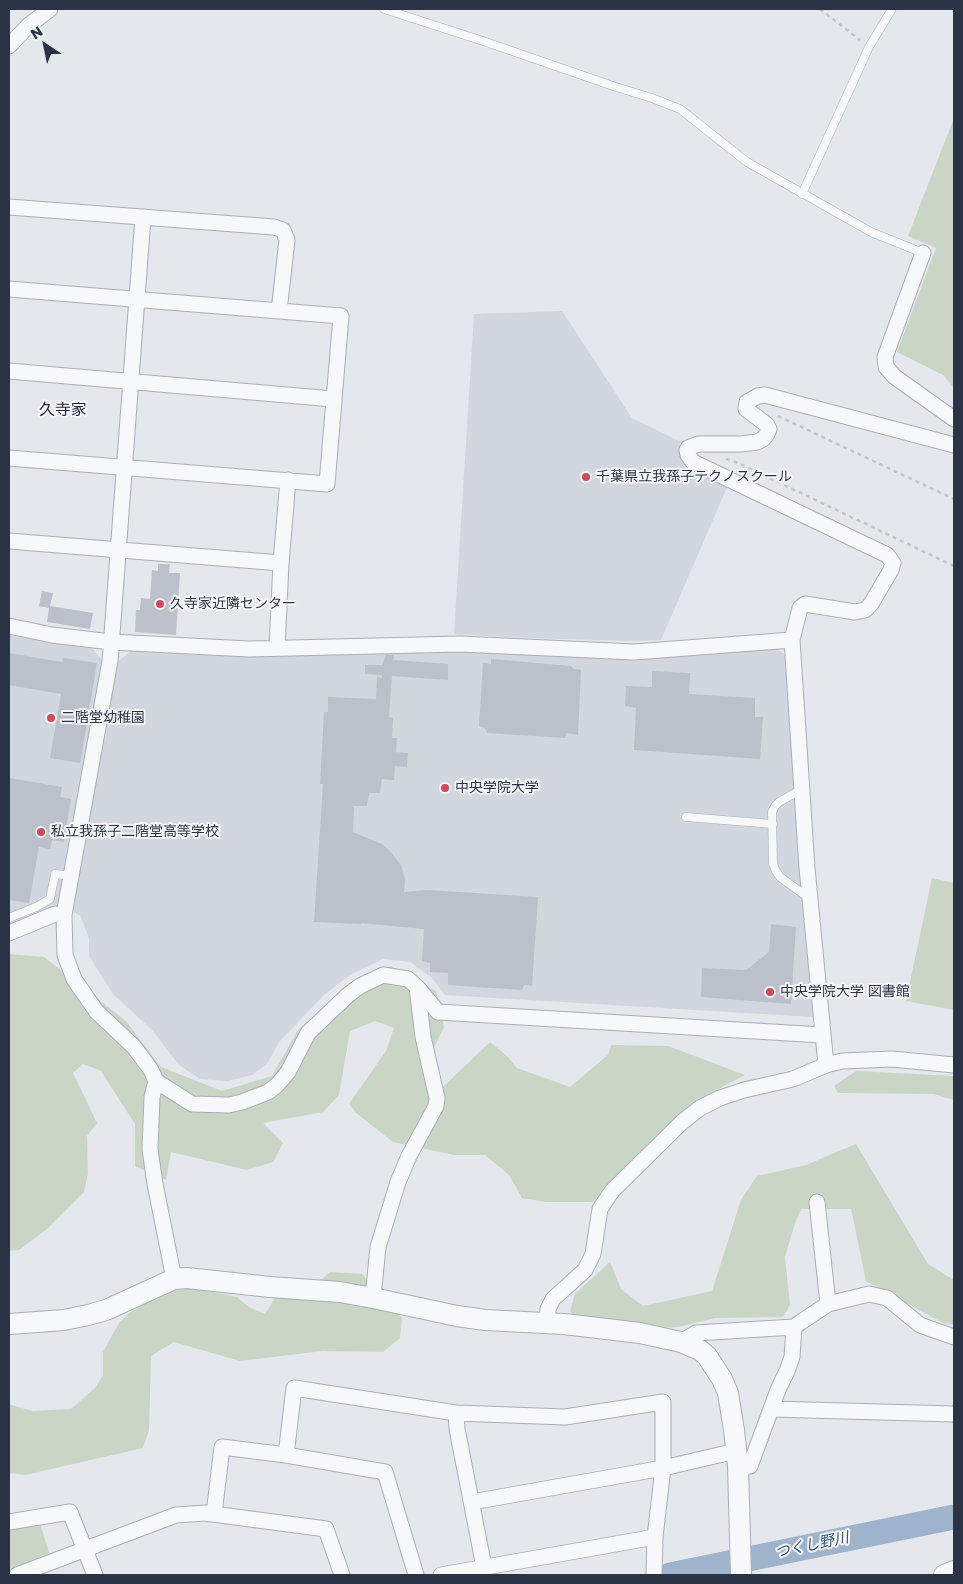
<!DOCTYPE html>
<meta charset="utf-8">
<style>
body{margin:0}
#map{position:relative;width:963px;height:1584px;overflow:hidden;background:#e4e7ec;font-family:Poppins,sans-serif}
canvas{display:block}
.frame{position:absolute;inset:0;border:10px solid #2b3445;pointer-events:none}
.north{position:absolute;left:20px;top:20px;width:50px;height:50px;-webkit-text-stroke:4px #f4f6f9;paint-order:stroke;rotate:326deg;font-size:14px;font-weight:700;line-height:20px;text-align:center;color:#2b3445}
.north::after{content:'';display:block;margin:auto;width:18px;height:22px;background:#2b3445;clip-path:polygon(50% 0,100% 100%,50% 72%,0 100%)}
</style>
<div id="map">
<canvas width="963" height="1584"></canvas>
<div class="frame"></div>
<div class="north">N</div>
</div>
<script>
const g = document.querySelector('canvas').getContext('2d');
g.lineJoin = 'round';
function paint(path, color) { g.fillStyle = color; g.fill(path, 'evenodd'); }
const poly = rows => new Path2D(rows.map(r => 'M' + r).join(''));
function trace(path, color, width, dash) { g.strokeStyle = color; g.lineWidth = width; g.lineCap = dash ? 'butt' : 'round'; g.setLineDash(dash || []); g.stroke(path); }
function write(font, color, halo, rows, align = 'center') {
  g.font = font + ' Poppins,"Noto Sans JP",sans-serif'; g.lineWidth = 4; g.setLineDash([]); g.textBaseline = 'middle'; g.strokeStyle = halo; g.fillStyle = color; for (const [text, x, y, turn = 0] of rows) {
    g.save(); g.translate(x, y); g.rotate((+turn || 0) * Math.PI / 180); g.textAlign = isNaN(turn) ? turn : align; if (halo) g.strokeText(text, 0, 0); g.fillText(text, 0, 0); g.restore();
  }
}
const built = poly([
 [562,311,632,418,683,443,728,485,661,640,626,641,504,637,454,634,474,314],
 [9,635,93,649,103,662,61,904,9,925],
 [777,649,787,656,813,1017,445,995,431,977,410,962,383,959,350,975,325,994,279,1042,267,1064,252,1075,228,1081,200,1079,179,1065,152,1030,113,994,89,956,89,938,80,915,72,912,115,664,132,650,201,655,459,651,576,657,637,657]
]);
const green = poly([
 [954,118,954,388,943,375,897,352,936,248,908,236],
 [932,878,954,883,954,1010,906,1001],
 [9,954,44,957,126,1021,161,1067,222,1091,272,1076,298,1030,355,980,391,966,436,991,444,1027,422,1072,443,1087,490,1042,508,1057,517,1068,570,1087,608,1055,611,1045,668,1046,745,1075,722,1087,654,1137,595,1202,546,1202,522,1198,509,1175,485,1155,454,1155,393,1142,356,1113,349,1104,386,1051,394,1028,375,1021,350,1031,339,1095,323,1112,263,1123,283,1143,273,1162,247,1170,171,1152,166,1180,135,1166,135,1124,101,1071,83,1064,73,1073,97,1123,87,1136,88,1174,84,1192,47,1229,19,1250,9,1251],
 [856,1071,954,1076,954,1100,934,1094,838,1093,834,1086],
 [856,1144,928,1264,954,1280,954,1325,943,1323,866,1281,851,1209,801,1209,795,1223,785,1257,790,1305,783,1317,715,1318,678,1327,651,1328,576,1319,570,1311,575,1294,610,1262,621,1289,643,1306,712,1291,741,1200,757,1176,806,1165],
 [330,1272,362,1274,402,1318,400,1338,383,1352,323,1351,240,1361,174,1342,151,1356,149,1430,143,1448,25,1475,9,1473,9,1404,32,1411,71,1409,95,1388,103,1375,103,1352,119,1323,129,1313,168,1291,194,1288,237,1297,249,1307,265,1314,275,1298,305,1294],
 [40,1524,50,1555,9,1571,9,1529]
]);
const river = poly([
 [670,1575,954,1517]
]);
const building = poly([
 [158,564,170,564,169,573,180,573,176,635,135,632,136,610,140,610,141,598,150,599,152,570,158,571],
 [42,591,53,593,50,606,93,613,90,629,47,622,49,608,39,606],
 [9,653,62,662,63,658,97,663,80,763,50,758,61,694,9,685],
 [385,655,394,655,393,664,394,660,448,664,448,680,392,676,389,717,393,718,392,738,397,738,396,752,408,753,407,767,395,766,394,780,382,779,380,793,369,793,367,806,354,806,353,832,382,844,390,851,401,865,405,879,404,892,427,890,538,897,532,986,524,985,522,990,448,985,448,973,430,972,430,963,422,961,424,929,361,923,361,924,314,922,323,784,320,784,324,712,328,712,328,697,376,699,377,677,382,678,382,675,365,674,365,665,383,665],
 [491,659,571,666,574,669,581,670,578,735,566,733,565,738,487,733,485,728,479,726,483,663,491,664],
 [652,671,690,673,689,694,755,698,755,717,763,717,760,759,634,750,636,708,625,706,626,686,652,687],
 [9,778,62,787,60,797,71,799,64,842,52,840,50,849,39,847,29,903,9,900],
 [771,924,796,927,791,1004,701,997,702,968,746,970,769,952]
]);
const path = poly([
 [820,9,860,40],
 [778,416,954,499],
 [726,459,738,463,954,566]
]);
const service = poly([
 [384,9,483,41,616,87,652,98,680,109,747,162,871,232,923,253],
 [802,194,869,47,892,9],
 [802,789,779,802,775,806,772,812,773,864,776,871,780,877,809,898],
 [686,817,773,824],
 [9,918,36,907,50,899,55,874,72,876]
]);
const minor = poly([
 [9,46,28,26,50,9],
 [9,207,274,227,283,230,287,240,279,311],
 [923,253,885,357,886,367,895,377,954,419],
 [9,289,341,316,327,484,9,458],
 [9,371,333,399],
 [9,541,281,563],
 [9,626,52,635,111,642,249,649,460,644,634,652,792,640,807,868,826,1065,793,1079,744,1090,720,1098,700,1108,681,1123,612,1191,600,1209,593,1254,585,1270,553,1299,548,1309,547,1323],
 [792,640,800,608,805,604,855,612,865,610,871,604,891,570,893,563,887,555,693,462,688,455,687,450,688,448,698,444,741,444,757,442,763,439,767,434,769,429,767,425,746,409,747,402,758,396,765,395,954,445],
 [277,648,281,563,288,480],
 [64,915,110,661,143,217],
 [9,933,55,914,64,915,65,955,74,979,96,1011,134,1047,151,1070,156,1081,152,1097,150,1149,155,1184,174,1279],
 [826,1065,842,1061,892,1059,954,1065],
 [156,1081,192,1104,229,1105,242,1102,268,1092,277,1085,288,1072,308,1033,348,995,360,986,383,975,408,979,417,987,438,1012,822,1035],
 [817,1202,828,1304],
 [373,1298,378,1247,398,1182,409,1156,436,1106,437,1098,423,1037,417,987],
 [681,1342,696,1333,794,1327,801,1322,828,1304,869,1294,887,1298,920,1325,954,1337],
 [771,1409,954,1414],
 [456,1413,457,1429,484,1567],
 [286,1455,294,1388,456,1413,565,1417,663,1402,663,1468,655,1537,654,1575],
 [738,1466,750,1466,778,1390,787,1371,792,1357,794,1327],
 [472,1502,663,1468,736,1451],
 [214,1514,222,1447,286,1455,385,1472,416,1575],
 [9,1522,70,1512,95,1575],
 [17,1575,176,1515,205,1513,326,1529,342,1575],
 [441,1575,655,1537]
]);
const tertiary = poly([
 [9,1324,64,1320,88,1315,106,1310,174,1279,187,1278,270,1287,340,1292,373,1298,457,1316,485,1320,564,1324,640,1333,681,1342,700,1350,707,1356,722,1379,728,1393,734,1430,738,1466,741,1575],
 [944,1575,954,1571]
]);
const markers = [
 [586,477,5,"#d1495b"],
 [160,604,5,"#d1495b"],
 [51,718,5,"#d1495b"],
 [445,788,5,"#d1495b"],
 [41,832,5,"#d1495b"],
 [770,992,5,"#d1495b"]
];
const poiNames = [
 ["千葉県立我孫子テクノスクール",596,477],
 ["久寺家近隣センター",170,604],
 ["二階堂幼稚園",61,718],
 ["中央学院大学",455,788],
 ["私立我孫子二階堂高等学校",51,832],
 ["中央学院大学 図書館",780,992]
];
const waterNames = [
 ["つくし野川",812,1546,-12]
];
const quarterNames = [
 ["久寺家",63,411]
];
paint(built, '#d2d6de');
paint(green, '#c9d6c5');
trace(river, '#9fb4cc', 25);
paint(building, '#bbc0ca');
trace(service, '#a9aeb7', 9);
trace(minor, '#a9aeb7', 17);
trace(tertiary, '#a9aeb7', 22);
trace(path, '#c2c5cb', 2.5, [4, 4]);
trace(service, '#f7f8fa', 8);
trace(minor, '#f7f8fa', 15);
trace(tertiary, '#f7f8fa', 20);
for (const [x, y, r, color] of markers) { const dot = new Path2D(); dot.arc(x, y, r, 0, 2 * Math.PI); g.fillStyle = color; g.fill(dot); trace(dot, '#f4f6f9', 2); }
write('14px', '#2b3445', '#f4f6f9', poiNames, 'left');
write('italic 15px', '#34527a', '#f4f6f9', waterNames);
write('16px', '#1d2536', '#f4f6f9', quarterNames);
</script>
